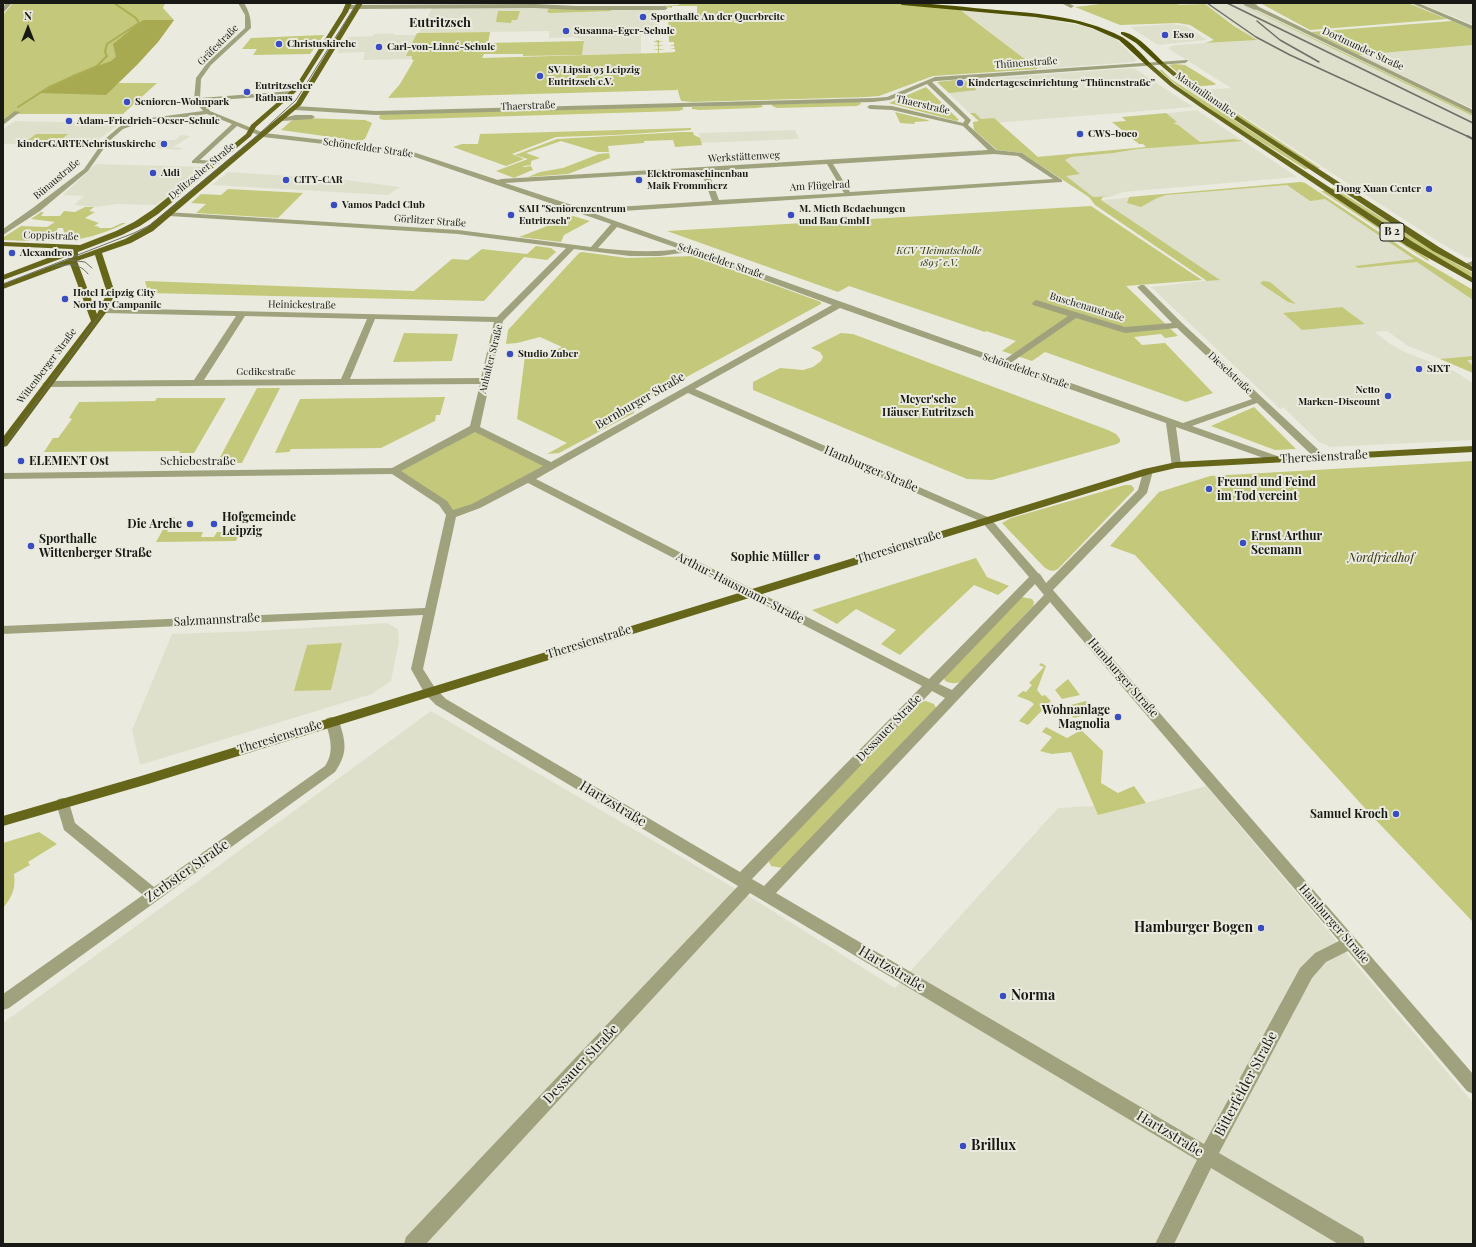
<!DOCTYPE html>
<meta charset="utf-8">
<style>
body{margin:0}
#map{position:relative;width:1476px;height:1247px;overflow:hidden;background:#eaebde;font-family:"Playfair Display",serif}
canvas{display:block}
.frame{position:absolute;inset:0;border:4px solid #181814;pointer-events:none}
.north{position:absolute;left:8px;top:8px;width:40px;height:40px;-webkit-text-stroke:3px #eaebde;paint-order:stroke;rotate:0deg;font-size:11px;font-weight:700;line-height:16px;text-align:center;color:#181814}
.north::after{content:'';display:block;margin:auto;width:14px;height:18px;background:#181814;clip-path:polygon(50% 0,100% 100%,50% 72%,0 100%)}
</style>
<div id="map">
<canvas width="1476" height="1247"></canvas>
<div class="frame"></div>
<div class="north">N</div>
</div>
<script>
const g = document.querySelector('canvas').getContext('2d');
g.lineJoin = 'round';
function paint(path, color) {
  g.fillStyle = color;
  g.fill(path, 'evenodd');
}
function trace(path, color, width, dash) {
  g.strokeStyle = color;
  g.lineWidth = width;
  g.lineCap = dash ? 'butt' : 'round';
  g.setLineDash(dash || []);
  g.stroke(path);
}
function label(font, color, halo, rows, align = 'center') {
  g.font = font + ' "Playfair Display",serif';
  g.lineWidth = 4;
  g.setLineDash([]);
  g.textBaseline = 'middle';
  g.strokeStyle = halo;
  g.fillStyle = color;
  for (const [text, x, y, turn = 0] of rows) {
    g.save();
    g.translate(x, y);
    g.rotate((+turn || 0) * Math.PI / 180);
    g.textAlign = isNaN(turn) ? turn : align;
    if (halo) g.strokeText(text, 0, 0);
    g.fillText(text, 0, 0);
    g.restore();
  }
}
paint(new Path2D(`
 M1175 3H1242L1473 114V258L1465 257 1439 242 1203 90 1231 88 1169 49V47L1175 45 1256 40 1205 4 1179 5Z
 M1419 3H1473V25L1462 20Z
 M497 7 658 8V30H641V54L582 55 584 41 574 37 549 38V31L419 33 432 8Z
 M961 10 1023 15 1084 26 1114 37 1137 60 1134 62 1038 69Z
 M1171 24 1186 26 1207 40 1158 45 1130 27Z
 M394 33V35H422L412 59 363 60 365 52 337 53 347 37 373 36 374 34Z
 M1473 45V109L1359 55Z
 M1134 68 1193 107 981 124 937 82Z
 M1197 110 1297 177 1123 192 1113 196 1090 198 1028 157 1201 144 1159 114Z
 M15 121 114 123 112 126H117L91 145 3 144V129Z
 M795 130 799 139 701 143 699 133Z
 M181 135 191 136 173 147 182 148 180 150 148 148 157 140H175Z
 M96 164 206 167 156 205 116 204 112 205 94 207 74 205 84 196 63 195Z
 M228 172 338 179 400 187 388 195 212 185Z
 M1301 182 1305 183 1415 256 1473 290V373L1464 368 1408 346 1387 331 1375 332 1390 344 1407 353 1454 371 1473 383V440L1330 447 1319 442 1283 407 1280 409 1151 287 1211 280 1092 201Z
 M387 623 398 629 399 641 391 681 372 694 140 765 132 730 172 634 257 631Z
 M431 711 760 903 895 988 1058 808 1146 803 1206 786 1473 1103V1244H3V1023Z`), '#dfe0cc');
paint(new Path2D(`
 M13 3H165L163 8 174 20 158 42 118 83H157L123 114H12L3 121V15Z
 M678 3H892L959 9 1038 69 933 76 879 96 867 97 692 102 681 101 677 88V90L388 98 400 84 414 60H412V56H406L417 33 490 32 488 43 584 41 582 55 523 56V54H484L482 58 658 53V50H653L658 49V46H653L658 45 657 42H653L658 40H653H664H659V41H664L659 42V45L664 46H659V49H665L659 50V53L675 52V49H669L675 48 674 46H669L674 45V42H669L668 19H697V6H672V8L662 6 679 5Z
 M1108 3H1175L1179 5 1205 4 1234 26 1257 40 1205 43 1214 40 1190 25 1178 23 1120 25 1075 7Z
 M1239 3 1473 114V116L1259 13Z
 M1260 3H1408L1447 19 1310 30Z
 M549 8 611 9V11L550 13 547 12Z
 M498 11H520L517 20H512L511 23 496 22Z
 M1452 21 1473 30V45L1359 55 1311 32Z
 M324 35 310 54 253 55 257 49H242L251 38Z
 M1174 64 1185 65 1216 84 1214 85 1193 87 1176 74 1178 73 1169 65Z
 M1159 70H1162L1171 79 1309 169H1305C1257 138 1202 109 1159 70Z
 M963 79 977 90 949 93 937 82Z
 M926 87 959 120 956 121 889 103Z
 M1200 89 1320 168H1317L1197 90Z
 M860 102 861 104 857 106 777 108 772 106V104Z
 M761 104 763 107 756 108 699 110 692 109V107Z
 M681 106 684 109 679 111 384 120 380 119 379 117 381 114Z
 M895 112 928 120 929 121 914 122 915 124 900 123Z
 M970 113H975L981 119 994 118 1038 157 1146 147 1143 144H1139L1112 122 1126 121 1122 117 1166 113 1177 122 1173 123 1178 125 1200 142 1234 139 1243 141 1137 149 1113 153 1071 157 1065 160 1080 174 1066 176 1093 197 1113 196 1103 197 1101 200 1220 280 1207 281 1095 205 1089 197 1022 153 997 150 974 130 973 122 979 121Z
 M302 118 365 120 372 123 365 139 360 141 281 130 291 121Z
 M691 128V130L615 135 556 137 512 154 524 159 506 166 453 147 462 144H478L480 134Z
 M682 132H693L694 135 700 138 702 145 675 147 673 140 644 141V143L608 146 609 152H597L561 141 526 153 540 158 531 161V165L523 166 524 167 531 166 533 170 530 171 514 178 496 171 528 159 515 155 557 139Z
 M36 134H68L57 143H24Z
 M609 153 610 158 568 174 528 177 540 172 563 168 599 154Z
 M1301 182 1305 183 1415 256 1473 290V300L1417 262 1358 268 1355 266 1414 259 1325 199 1310 201 1287 185 1166 195 1157 198 1141 207 1127 203 1129 197Z
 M1331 188H1334L1453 262 1473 273V278L1430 254Z
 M228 189 303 193 278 218 196 213 206 204 191 203 201 194 221 195Z
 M1321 191H1325L1429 259 1428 261Z
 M1091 206 1202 280 1126 286 1178 336 1165 338 1161 334 1134 337 1142 345 1165 343 1213 393 1186 402 1045 352 1032 361 1002 351 1016 341 986 331 985 332 849 286 838 292 667 231Z
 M85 207H94L89 211 95 212 85 218 99 223 94 226 100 227 98 228H111L122 223H126C104 234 80 241 56 241L64 233 63 228H58L55 235C45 235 39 231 29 241L3 240 4 237 21 226 47 227 55 222 31 219 41 212H44L41 216H60L64 211 75 212Z
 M573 216 590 221 564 235 561 242 519 237Z
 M536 246 551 248 556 252 547 260 524 257 484 301 148 293 145 281 414 291 452 259 468 260 482 249 527 254Z
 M582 252 627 258 695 256 821 302V304L635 405 634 413 559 453 547 454 567 443 517 419 525 355 540 352 545 355 562 347 540 337 517 343 506 344 508 330 579 253Z
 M1264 281 1270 282 1296 304 1288 302 1261 284V282Z
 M1342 307 1365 324 1302 330 1283 313Z
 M404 333 458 334 452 361 393 362Z
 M841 333 853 334 1108 430 1116 434 1120 439V442L1117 444 992 480 967 479 753 390V382L780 368 803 370 813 367 821 361 823 357 820 352 811 348Z
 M1473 356V360H1467L1473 366V373L1440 359Z
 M257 388H280L242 463H217Z
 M445 397 440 415H436L435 421 381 448 291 449 289 452 275 453 300 399Z
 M157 398H226L194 453H179L180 451 44 452 53 438H58L72 419 69 418 79 402 155 401Z
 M1254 407 1296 449 1275 450 1211 426Z
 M475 428 551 466 451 515 443 503 394 471Z
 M1473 461V922L1373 817 1135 555 1110 546 1159 492 1210 476Z
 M1125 485H1131L1134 488V490L1058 569C1053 572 1049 571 1044 567L1002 523 1011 518Z
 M170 517H175L167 532H203L201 537H214L217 532H261L259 534H239L236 541 156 542Z
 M976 558 987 577 1009 586 998 595 974 585 900 655 881 644 896 630 856 609 837 624 812 610Z
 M1022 597 1032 599 1034 602 1033 606 962 681C956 684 952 684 945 681L944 677 1018 599Z
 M342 643 331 690 294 691 307 645Z
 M1041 663 1046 666 1037 690 1042 696 1045 695 1051 701 1028 725 1019 721 1034 704 1030 701 1017 696 1023 691 1026 692 1032 685 1029 683 1044 667 1039 665Z
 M1068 679 1080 695 1062 699 1055 690Z
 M926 701 934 704 936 708 783 868 771 866 769 862 771 857 921 702Z
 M1086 701 1095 713 1074 718 1063 707Z
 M1046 727 1067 738 1081 730 1103 751 1101 783 1118 793 1134 786 1146 803 1098 815 1071 752 1052 754 1040 751 1052 737 1042 732Z
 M39 832 57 844 28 862 30 865 14 874C16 889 12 897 3 908V843Z`), '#c4c87b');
paint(new Path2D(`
 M143 20H174L158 42 137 65 106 95 40 93 73 75 111 61 116 57 113 44Z`), '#a8aa51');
trace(new Path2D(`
 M18 107 49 87 97 66 107 56 105 52 107 44 139 23 136 18 114 3`), '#abad54', 2);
paint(new Path2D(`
 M6 3H12L3 13V7Z
 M238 3H244C249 11 251 18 251 28L211 65 201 79 200 98 292 91 295 93 292 95 202 101 210 111 264 133 385 147 413 152 498 180 501 179 988 150 963 126 892 110 870 109 867 107 870 105 892 106 963 123 965 120 927 84 890 100 873 102 376 115 295 110 292 108 295 106 376 111 873 98 887 97 935 77 1187 60 1188 61 1185 63 936 81 932 82 970 119 971 120 968 125 996 150 1022 153 1062 180V182L593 213 1004 360 1068 316 1033 305 1032 303 1036 300 1125 327 1172 323 1137 287 1141 285H1144L1182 323 1324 455 1325 457 1324 459H1316L1257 403 1192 426 1283 458 1284 460 1283 462H1275L1176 427 1181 465 1176 468 1172 467 1166 423 840 308 695 389 990 518 1038 573 1040 574 1046 583 1138 490 1144 469H1152L1153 471 1147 493 1053 590 1473 1074V1094L1467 1091 1348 951 1326 962 1312 978 1219 1153 1363 1237 1365 1244H1338L1211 1168 1174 1244H1155L1197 1160 750 893 426 1244H404L406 1237 738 886 436 705 425 694 411 669 423 615 3 634V626L425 608 446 515 439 505 392 474 3 479V473L392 468 470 426 480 384 47 387 42 384 47 381 194 380 236 316 104 313 101 312 100 310 101 308 497 317 566 248 458 234 169 216H166V212L458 230 591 247 611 224 412 156 385 151 263 137 237 126 200 160 215 161 218 163 217 164 192 163V161L232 124 207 114 137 124 123 129 109 141 88 171 40 211 3 235V229L34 207 84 169 105 139 119 127 135 120 203 111 194 100 196 78 207 63 245 28V15ZM994 154 1018 156 1053 179 850 192 833 164ZM827 164 844 193 719 200 708 171ZM701 171 712 201 584 209 505 183ZM617 227 680 249C652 253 626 251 598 248ZM574 249 630 256H660L688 252 832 305 551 462 480 427 503 321ZM245 316 367 319 341 379 204 380ZM1076 318 1125 333 1177 328 1252 399 1183 423 1012 362ZM375 319 494 322 481 378 350 379ZM688 393 982 522 1029 577 929 679 536 479ZM475 432 543 466 472 504 453 510 447 501 401 471ZM528 483 922 686 740 872 446 699 435 688 423 669 456 517 480 508ZM1035 584 1044 595 952 690 939 684ZM1050 602 1339 941 1315 953 1300 968 1204 1144 776 893ZM932 691 945 698 764 886 752 879Z
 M1061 3H1068L1074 6 1071 8Z
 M1411 3H1418L1473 26V30Z
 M535 4 576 6H665L668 8 665 10H576L535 8 347 9 344 7 347 5Z
 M1253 6H1257L1473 110V114L1253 8Z
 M15 111 20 112 3 125V120Z
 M295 115H312L315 117 312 119 282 121 279 119Z
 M1473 261V265L1465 267 1461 265Z
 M332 717 337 718 339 721C346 743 348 753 335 772L9 1008 3 1010V994L143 895 64 830 56 803 58 799 63 798 68 799 75 823 154 887 325 766C335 751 330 737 325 721L327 718Z`), '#a0a27e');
paint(new Path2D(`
 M346 3H352L348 12 299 89 256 127 251 136 158 214 140 226 122 235 78 252V256L125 239 147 227 296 103 357 3H363L301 105 153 231 131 243 102 253 115 293 108 310 7 446 3 447V437L91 321 70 264 3 289V284L69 259 71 255 3 280V275L71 249 3 246V242L80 245 116 231 134 222 152 210 246 134 251 125 295 87 342 12ZM95 255 107 293 97 314 77 261Z
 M1159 62H1163L1194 88 1439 247 1473 267V272L1433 251 1190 90 1159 64Z
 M1146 63H1150L1174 84 1207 107 1413 242 1473 278V283L1407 246 1203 109 1170 86 1146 65Z
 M1473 446V452L1176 468 1150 474 148 784 3 826V816L141 776 1144 469 1176 462Z`), '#65661a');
paint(new Path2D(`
 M899 3C928 3 956 6 985 9 1031 13 1080 15 1122 37 1132 43 1143 55 1151 64L1146 65 1119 40 1092 28 1075 23 1035 17 902 5Z
 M1121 32C1134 31 1154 53 1163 62V64H1159L1136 43 1121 34Z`), '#4f5002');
trace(new Path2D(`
 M69 260 85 262 92 268
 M56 266C68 264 80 263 88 274
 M3 284 134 233 150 225 259 134 296 100 357 3
 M3 448 101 314`), '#6e6f67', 1);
trace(new Path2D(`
 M1207 3 1256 37 1290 55 1469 137
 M1227 3 1473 123
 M1257 21 1280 40 1319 62`), '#6e6f67', 1.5);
trace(new Path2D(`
 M1467 136 1473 139`), '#6e6f67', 2);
trace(new Path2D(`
 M1246 3 1255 7`), '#a0a27e', 5.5);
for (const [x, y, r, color] of [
 [643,17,4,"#394dc0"],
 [566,31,4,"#394dc0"],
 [1165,35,4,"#394dc0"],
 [279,44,4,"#394dc0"],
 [379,47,4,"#394dc0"],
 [540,76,4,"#394dc0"],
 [960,83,4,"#394dc0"],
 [247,92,4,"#394dc0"],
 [127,102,4,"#394dc0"],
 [69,121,4,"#394dc0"],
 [1080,134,4,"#394dc0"],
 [164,144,4,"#394dc0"],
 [153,173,4,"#394dc0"],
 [286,180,4,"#394dc0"],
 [639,180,4,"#394dc0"],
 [1429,189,4,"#394dc0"],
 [334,205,4,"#394dc0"],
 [511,215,4,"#394dc0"],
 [791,215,4,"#394dc0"],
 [12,253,4,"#394dc0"],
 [65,299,4,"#394dc0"],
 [510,354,4,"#394dc0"],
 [1419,369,4,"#394dc0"],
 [1388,396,4,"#394dc0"],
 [21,461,4,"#394dc0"],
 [1209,489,4,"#394dc0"],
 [190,524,4,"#394dc0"],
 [214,524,4,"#394dc0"],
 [1243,543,4,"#394dc0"],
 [31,546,4,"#394dc0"],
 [817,557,4,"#394dc0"],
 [1118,717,4,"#394dc0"],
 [1396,814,4,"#394dc0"],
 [1261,928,4,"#394dc0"],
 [1003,996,4,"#394dc0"],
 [963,1146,4,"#394dc0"]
]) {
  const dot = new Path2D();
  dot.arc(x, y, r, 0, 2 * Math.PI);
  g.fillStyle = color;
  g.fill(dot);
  trace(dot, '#eaebde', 1.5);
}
label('bold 10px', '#181814', '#eaebde', [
 ["Sporthalle An der Querbreite",651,17],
 ["Susanna-Eger-Schule",574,31],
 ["Esso",1173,35],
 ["Christuskirche",287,44],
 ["Carl-von-Linné-Schule",387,47],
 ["SV Lipsia 93 Leipzig",548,70],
 ["Eutritzsch e.V.",548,82],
 ["Kindertageseinrichtung “Thünenstraße”",968,83],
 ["Eutritzscher",255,86],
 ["Rathaus",255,98],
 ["Senioren-Wohnpark",135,102],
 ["Adam-Friedrich-Oeser-Schule",77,121],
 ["CWS-boco",1088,134],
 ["kinderGARTENchristuskirche",156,144,"right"],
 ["Aldi",161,173],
 ["Elektromaschinenbau",647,174],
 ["Maik Frommherz",647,186],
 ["CITY-CAR",294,180],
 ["Dong Xuan Center",1421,189,"right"],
 ["Vamos Padel Club",342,205],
 ["SAH \"Seniorenzentrum",519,209],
 ["Eutritzsch\"",519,221],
 ["M. Mieth Bedachungen",799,209],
 ["und Bau GmbH",799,221],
 ["Alexandros",20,253],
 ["Hotel Leipzig City",73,293],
 ["Nord by Campanile",73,305],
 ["Studio Zuber",518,354],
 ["SIXT",1427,369],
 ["Netto",1380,390,"right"],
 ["Marken-Discount",1380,402,"right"]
], 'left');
label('10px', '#181814', '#eaebde', [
 ["Gräfestraße",218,45,-45],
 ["Dortmunder Straße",1363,49,25],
 ["Thünenstraße",1026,63,-4],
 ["Maximilianallee",1206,95,35],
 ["Thaerstraße",923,105,13],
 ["Thaerstraße",528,106,-2],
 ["Schönefelder Straße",368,148,8],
 ["Werkstättenweg",744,157,-3],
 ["Delitzscher Straße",202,171,-40],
 ["Bünaustraße",57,179,-40],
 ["Am Flügelrad",820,186,-3],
 ["Görlitzer Straße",430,221,4],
 ["Coppistraße",51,236,2],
 ["Schönefelder Straße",721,261,19],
 ["Heinickestraße",302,305,1],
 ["Buschenaustraße",1087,307,17],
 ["Anhalter Straße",491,359,-76],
 ["Wittenberger Straße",47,366,-53],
 ["Schönefelder Straße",1026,371,19],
 ["Gedikestraße",266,372],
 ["Dieselstraße",1230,373,43]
]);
label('italic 10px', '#303109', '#eaebde', [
 ["KGV \"Heimatscholle",939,251],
 ["1893\" e.V.",939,263]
]);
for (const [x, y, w] of [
 [1392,232,24]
]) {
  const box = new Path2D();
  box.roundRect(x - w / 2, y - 9, w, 18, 3);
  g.fillStyle = '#eaebde';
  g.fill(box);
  trace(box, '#181814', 1);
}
label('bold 11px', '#181814', null, [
 ["B 2",1392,232]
]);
label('bold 11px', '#181814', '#eaebde', [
 ["Meyer'sche",928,400],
 ["Häuser Eutritzsch",928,413]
]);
label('12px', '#181814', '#eaebde', [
 ["Bernburger Straße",640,401,-30],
 ["Theresienstraße",1324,457,-3],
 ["Schiebestraße",198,461],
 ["Hamburger Straße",871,469,23],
 ["Theresienstraße",899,547,-17],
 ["Arthur-Hausmann-Straße",740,588,27],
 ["Salzmannstraße",217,620,-3],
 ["Theresienstraße",589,642,-17],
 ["Hamburger Straße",1123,678,49],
 ["Dessauer Straße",889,728,-46],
 ["Theresienstraße",280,737,-17],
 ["Hamburger Straße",1334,924,49]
]);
label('bold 12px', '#181814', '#eaebde', [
 ["ELEMENT Ost",29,461],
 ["Freund und Feind",1217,482],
 ["im Tod vereint",1217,496],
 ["Hofgemeinde",222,517],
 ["Leipzig",222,531],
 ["Die Arche",182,524,"right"],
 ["Ernst Arthur",1251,536],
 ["Seemann",1251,550],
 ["Sporthalle",39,539],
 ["Wittenberger Straße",39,553],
 ["Sophie Müller",809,557,"right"],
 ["Wohnanlage",1110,710,"right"],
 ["Magnolia",1110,724,"right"],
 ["Samuel Kroch",1388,814,"right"]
], 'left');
label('italic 12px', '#303109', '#eaebde', [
 ["Nordfriedhof",1381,558]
]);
label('bold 13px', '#181814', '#eaebde', [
 ["Eutritzsch",440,23]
]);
label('14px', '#181814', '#eaebde', [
 ["Hartzstraße",613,804,31],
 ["Zerbster Straße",187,871,-35],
 ["Hartzstraße",892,969,31],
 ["Dessauer Straße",581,1064,-47],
 ["Bitterfelder Straße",1246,1084,-62],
 ["Hartzstraße",1170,1134,31]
]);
label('bold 14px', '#181814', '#eaebde', [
 ["Hamburger Bogen",1253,928,"right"],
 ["Norma",1011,996],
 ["Brillux",971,1146]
], 'left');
</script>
